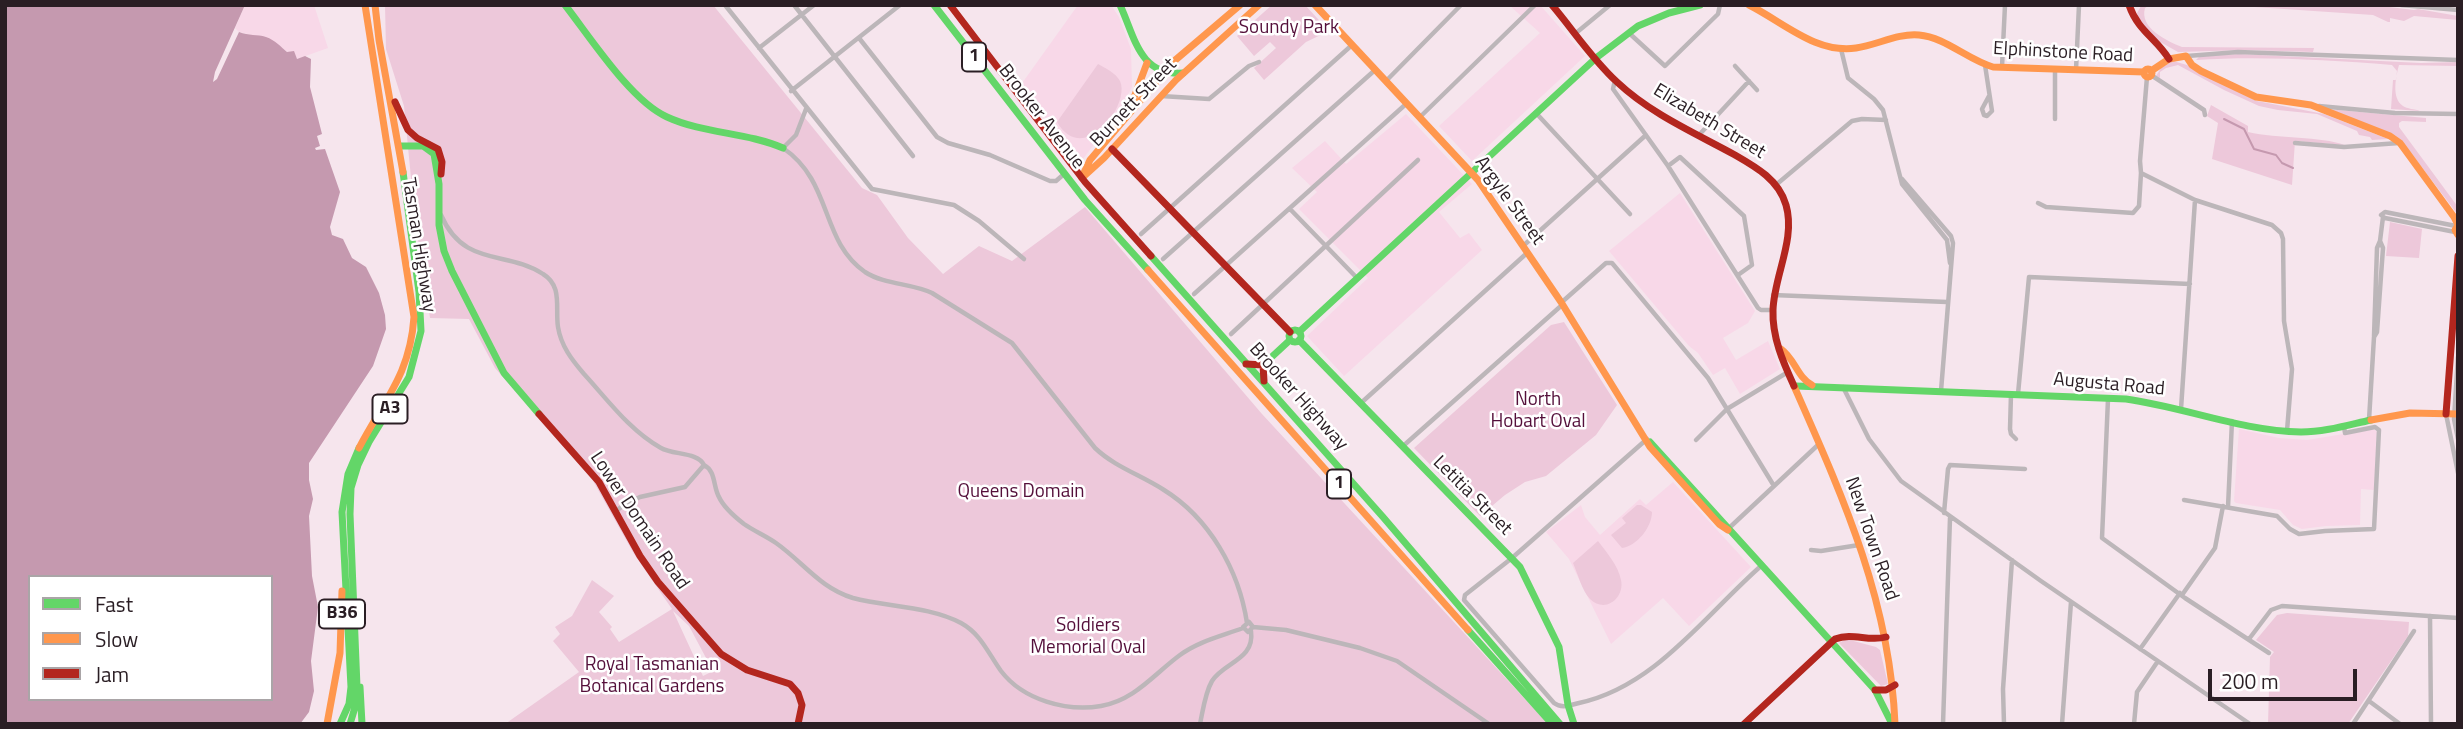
<!DOCTYPE html>
<style>
body{margin:0}
#map{position:relative;width:2463px;height:729px;overflow:hidden;background:#f6e5ed;font-family:"Titillium Web",sans-serif}
canvas{display:block}
.frame{position:absolute;inset:0;border:7px solid #2a1e24;pointer-events:none}
.legend{position:absolute;left:28px;top:575px;width:245px;height:126px;box-sizing:border-box;background:#fff;border:2px solid #aaa5a7;margin:0;padding:9px 12px;list-style:none;font-size:21px;color:#2a1e24}
.legend li{display:flex;align-items:center;gap:14px;height:35px}
.legend b{width:35px;border:2px solid #aaa5a7}
.scale{position:absolute;left:2208px;top:669px;width:149px;height:32px;box-sizing:border-box;border:4px solid #2a1e24;border-top:0;padding-left:9px;font-size:21px;line-height:24px;white-space:nowrap;color:#2a1e24;-webkit-text-stroke:5px #fff;paint-order:stroke}
</style>
<div id="map">
<canvas width="2463" height="729"></canvas>
<div class="frame"></div>
<ul class="legend">
<li><b style="height:9px;background:#63d668"></b>Fast</li>
<li><b style="height:9px;background:#ff974d"></b>Slow</li>
<li><b style="height:9px;background:#b3261e"></b>Jam</li>
</ul>
<div class="scale">200 m</div>
</div>
<script>
const g = document.querySelector('canvas').getContext('2d');
g.lineJoin = 'round';
function paint(path, color) {
  g.fillStyle = color;
  g.fill(path, 'evenodd');
}
function trace(path, color, width, dash) {
  g.strokeStyle = color;
  g.lineWidth = width;
  g.lineCap = dash ? 'butt' : 'round';
  g.setLineDash(dash || []);
  g.stroke(path);
}
function label(font, color, halo, rows, align = 'center') {
  g.font = font + ' "Titillium Web",sans-serif';
  g.lineWidth = 5;
  g.setLineDash([]);
  g.textBaseline = 'middle';
  g.strokeStyle = halo;
  g.fillStyle = color;
  for (const [text, x, y, turn = 0] of rows) {
    g.save();
    g.translate(x, y);
    g.rotate((+turn || 0) * Math.PI / 180);
    g.textAlign = isNaN(turn) ? turn : align;
    if (halo) g.strokeText(text, 0, 0);
    g.fillText(text, 0, 0);
    g.restore();
  }
}
paint(new Path2D(`
 M245 5H314L328 48 297 59 271 40 239 32 235 28Z
 M1078 5H1111L1119 17 1131 49 1132 87 1120 110 1083 159H1078L1020 86Z
 M1509 5H1540L1585 56 1472 161 1439 126 1540 33Z
 M1406 114 1472 184 1439 212 1460 238 1469 233 1482 250 1344 376 1307 336 1368 278 1299 209 1317 192 1292 168 1325 141 1346 164Z
 M1680 193 1755 311 1748 323 1723 338 1736 360 1768 341 1780 369 1740 394 1725 368 1713 375 1698 353 1689 346 1609 251Z
 M2239 429 2279 438 2307 440 2374 429 2377 432 2374 490 2361 489 2360 525 2326 526 2302 529 2293 525 2280 510 2236 503 2234 501Z
 M1673 482 1751 567 1689 626 1663 598 1611 644 1569 559 1546 532 1581 505 1585 517 1600 535 1640 499 1646 505Z`), '#f8d8e8');
paint(new Path2D(`
 M385 5H713L862 188 877 195 908 238 943 274 979 246 1012 261 1085 207 1262 414 1548 724H505L579 672 553 641 560 634 555 627 572 616 592 580 614 596 599 612 612 627 610 629 619 642 672 609 634 554 592 479 495 368 469 319 430 318 415 219 404 106 386 49ZM673 611 689 626 713 671 703 676Z
 M1272 5H1305L1329 31 1306 42 1264 80 1254 68 1276 48 1270 42 1254 56 1237 36Z
 M2150 5 2145 8C2139 28 2167 41 2182 47L2314 48 2313 52 2246 50 2178 52 2155 39 2141 25 2137 13 2141 6Z
 M2225 5 2381 6 2414 10 2418 9 2458 16V20L2414 16 2404 21 2390 18V22H2388L2373 15Z
 M2239 54 2421 63 2458 62V66L2399 65C2396 76 2391 98 2403 106 2407 109 2415 109 2420 111L2391 109 2393 80H2396L2397 71 2392 65C2327 60 2261 56 2196 60L2200 56Z
 M2173 61 2187 65 2257 101 2324 114 2388 139 2372 140 2370 137 2359 135 2357 131 2317 114 2278 110 2259 106 2224 90 2178 65 2166 68 2160 72V78L2156 76 2161 68Z
 M1098 64C1105 68 1116 73 1120 81 1131 104 1084 168 1057 122Z
 M2211 105 2248 126V132C2278 139 2320 136 2345 145L2295 141 2292 185 2212 159 2218 123 2207 116Z
 M2327 109 2426 118V122L2402 121 2399 123V127L2458 207V215L2402 141Z
 M2390 222 2422 229 2419 258 2386 256Z
 M1564 322 1617 405 1596 435 1546 476 1525 482 1505 495 1480 516 1414 448 1551 325Z
 M1637 505H1641L1652 512C1652 527 1637 546 1622 548L1611 535 1626 523 1622 518Z
 M1598 541C1607 553 1618 565 1621 580 1625 598 1605 614 1590 599 1582 591 1578 574 1573 563Z
 M2287 613 2409 622 2408 636 2348 724H2268L2270 657 2274 652 2256 640 2277 615Z
 M1846 639 1876 647 1880 650 1888 684 1881 686 1839 643Z`), '#edc8da');
paint(new Path2D(`
 M5 5H245L215 72 213 82 217 79 239 32C249 36 257 34 266 37 275 40 281 47 287 52L294 51 297 59 305 56 311 59 310 87 322 134 317 136 320 146 315 148 316 150 325 149 340 192 330 227 332 235 343 239 352 258 366 267 379 293 385 315 386 329 373 366 309 463V480L313 499 309 516 312 576 318 607 311 661 314 691 309 712 300 724H5ZM30 577H271V699H30Z`), '#c599af');
trace(new Path2D(`
 M2224 119 2244 129 2254 149 2276 155 2282 163 2293 168`), '#c599af', 2);
trace(new Path2D(`
 M725 5 872 189 954 205 979 221 1024 259
 M794 5 913 156
 M2401 5 2458 10
 M1576 33 1610 5
 M1629 33 1665 66 1718 14 1720 5
 M859 38 937 137 948 143 990 155 1050 181H1056L1064 174
 M759 48 814 5
 M1841 49 1848 78 1874 99 1883 110 1902 184 1947 240 1950 263
 M2187 56 2238 52 2458 60
 M1985 65 1992 111 1987 116 1984 115 1982 109 1989 96
 M1735 66 1757 90
 M2002 67 2005 5
 M2055 69V119
 M2076 70 2079 5
 M2151 75 2204 110 2205 115
 M2147 77 2140 161 2141 173 2195 200 2272 225 2281 233 2283 239 2284 321 2292 369 2287 431
 M1615 80 1613 89 1668 166 1758 308 1761 310H1772
 M1386 81 1461 5
 M791 91 900 5
 M1161 96 1209 99 1249 66 1259 62
 M2319 106 2395 113 2458 114
 M806 109 796 135 783 148C833 182 820 241 865 272 885 285 911 283 932 293L1012 343 1095 448C1115 467 1141 475 1164 490 1209 518 1239 570 1247 623
 M1536 113 1630 214
 M1420 117 1535 5
 M1699 135 1749 81
 M2295 143 2344 147 2399 143
 M1668 166 1680 157 1744 216 1752 265 1738 275
 M1902 179 1951 236 1953 243 1941 391
 M1777 184 1852 121 1862 119 1886 120
 M2038 203 2046 207 2133 213 2139 206 2141 173
 M1290 209 1357 278
 M441 215C464 268 507 250 543 274 563 286 555 308 558 327 561 346 572 360 584 374 607 399 630 431 661 448 673 455 698 452 704 465
 M2381 215 2385 212 2456 226
 M2381 215 2385 218 2455 232
 M1141 234 1352 45
 M1523 246 1646 135
 M1163 259 1375 70
 M1194 294 1406 104
 M1773 295 1947 302
 M1562 302 1606 263H1612L1708 378 1774 486
 M1231 334 1418 160
 M2374 336 2377 248 2380 241 2383 217
 M2458 357 2454 419 2458 439
 M1843 387 1869 439 1901 481 2041 581 2250 724
 M2011 394 2010 429 2011 434 2016 439
 M2018 394 2029 277 2190 284
 M2108 399 2102 538 2185 598 2269 653
 M1361 403 1527 253
 M2181 409 2195 200
 M2446 414 2458 473
 M2369 420 2374 337 2377 332 2383 248 2380 241
 M1647 439 1512 558 1465 595 1464 600 1554 703C1562 709 1570 705 1579 703 1655 687 1705 615 1761 566
 M1696 440 1727 409 1788 372
 M1402 447 1562 305
 M2184 500 2277 516 2290 529 2299 534 2325 531 2374 529 2379 430 2375 427 2345 433 2344 427
 M2228 507 2232 421
 M615 512 625 504 640 497 685 487 704 465C716 471 713 487 719 497 724 508 735 517 744 524 754 531 766 536 776 543 803 562 820 588 853 598 887 607 929 606 961 623 981 634 988 653 1001 671 1023 700 1067 712 1101 706 1135 700 1154 674 1180 655 1199 641 1222 636 1243 628
 M1944 513 1948 469 1950 465 2025 469
 M1728 529 1819 444
 M1811 550 1821 551 1859 545
 M2182 595 2215 548 2223 506
 M2430 616 2431 724
 M1253 627 1248 632 1243 627 1249 622 1253 627 1286 630 1360 648 1397 661 1489 724
 M2249 639 2271 610 2282 606 2458 618
 M2140 649 2180 593
 M2369 701 2400 724
 M1200 724C1203 710 1205 693 1212 681 1224 662 1255 660 1251 631
 M1943 724 1950 518
 M2004 724 2003 689 2012 560
 M2062 724 2071 602
 M2134 724 2137 692 2158 661
 M2353 724 2414 631`), '#bcb6b9', 4.5);
trace(new Path2D(`
 M565 5C590 37 631 101 667 117 704 134 746 132 783 148
 M934 5 1085 200 1148 270
 M1120 5C1135 37 1139 76 1183 73
 M400 146H423L434 154 439 184V225L444 251 452 271 504 373 539 414
 M1151 256 1383 517 1560 724
 M1289 336a6 6 0 1 1 12 0a6 6 0 1 1-12 0Z
 M1299 332 1596 58 1638 26 1669 13 1700 5
 M1299 340 1520 567 1559 647 1568 705 1574 724
 M1263 365 1290 340
 M1796 386 2126 399C2184 407 2242 431 2301 432 2325 432 2348 425 2371 420
 M1650 442 1875 690 1892 724
 M1468 630 1552 724
 M360 687 362 724
 M340 724 349 704 351 687 342 512 348 474 359 448
 M350 724 356 704 357 687 350 514 351 488 358 465 369 442 409 377 421 331 419 292 403 172`), '#63d668', 7);
trace(new Path2D(`
 M375 5 379 40 403 172
 M1315 5 1478 180 1561 302 1650 447 1719 524 1728 530
 M1749 5C1783 22 1816 54 1856 48 1877 45 1898 33 1919 35 1945 37 1968 60 1993 67L2144 72
 M2144 73a4 4 0 1 1 8 0a4 4 0 1 1-8 0Z
 M2151 71 2169 59 2186 56 2192 65 2201 71 2256 97 2311 105 2390 136 2400 143 2454 217 2458 225 2455 230 2458 235
 M1129 111 1147 63
 M1082 177 1090 160 1173 62 1240 5
 M1082 178 1104 158 1176 80 1259 5
 M1148 270 1468 630
 M1781 349C1795 359 1797 377 1812 385
 M1794 386C1843 497 1890 601 1895 724
 M2371 420 2410 413 2458 414
 M359 448C384 400 410 375 414 317L365 5
 M327 724 340 653 342 591`), '#ff974d', 7);
trace(new Path2D(`
 M950 5 1085 182 1151 256
 M1552 5C1574 31 1592 59 1617 82 1651 114 1695 133 1735 155 1756 167 1779 180 1786 205 1796 239 1774 276 1773 310 1772 337 1783 362 1794 386
 M2129 5C2138 31 2156 38 2169 59
 M395 102 408 130 417 138 438 149 442 162 441 174
 M1112 149 1290 332
 M1246 364 1263 365 1264 381
 M539 414 599 482 640 556 658 582 721 654 747 670 790 684 798 693 802 705 798 724
 M2446 414 2458 256
 M1875 690H1886L1895 685
 M1744 724 1835 639C1853 632 1868 642 1886 637`), '#b3261e', 7);
for (const [x, y, w] of [
 [974,57,24],
 [390,409,35],
 [1339,484,24],
 [342,614,46]
]) {
  const box = new Path2D();
  box.roundRect(x - w / 2, y - 14.5, w, 29, 5);
  g.fillStyle = '#fff';
  g.fill(box);
  trace(box, '#2a1e24', 2);
}
label('bold 18px', '#2a1e24', null, [
 ["1",974,57],
 ["A3",390,409],
 ["1",1339,484],
 ["B36",342,614]
]);
label('19px', '#540f3a', '#fff', [
 ["Soundy Park",1289,28],
 ["North",1538,400],
 ["Hobart Oval",1538,422],
 ["Queens Domain",1021,492],
 ["Soldiers",1088,626],
 ["Memorial Oval",1088,648],
 ["Royal Tasmanian",652,665],
 ["Botanical Gardens",652,687]
]);
label('19px', '#2a1e24', '#fff', [
 ["Elphinstone Road",2063,53,3],
 ["Burnett Street",1134,103,-46],
 ["Brooker Avenue",1041,117,52],
 ["Elizabeth Street",1709,122,31],
 ["Argyle Street",1509,201,54],
 ["Tasman Highway",418,245,81],
 ["Augusta Road",2109,385,5],
 ["Brooker Highway",1298,397,48],
 ["Letitia Street",1472,496,45],
 ["Lower Domain Road",639,521,56],
 ["New Town Road",1871,539,71]
]);
</script>
